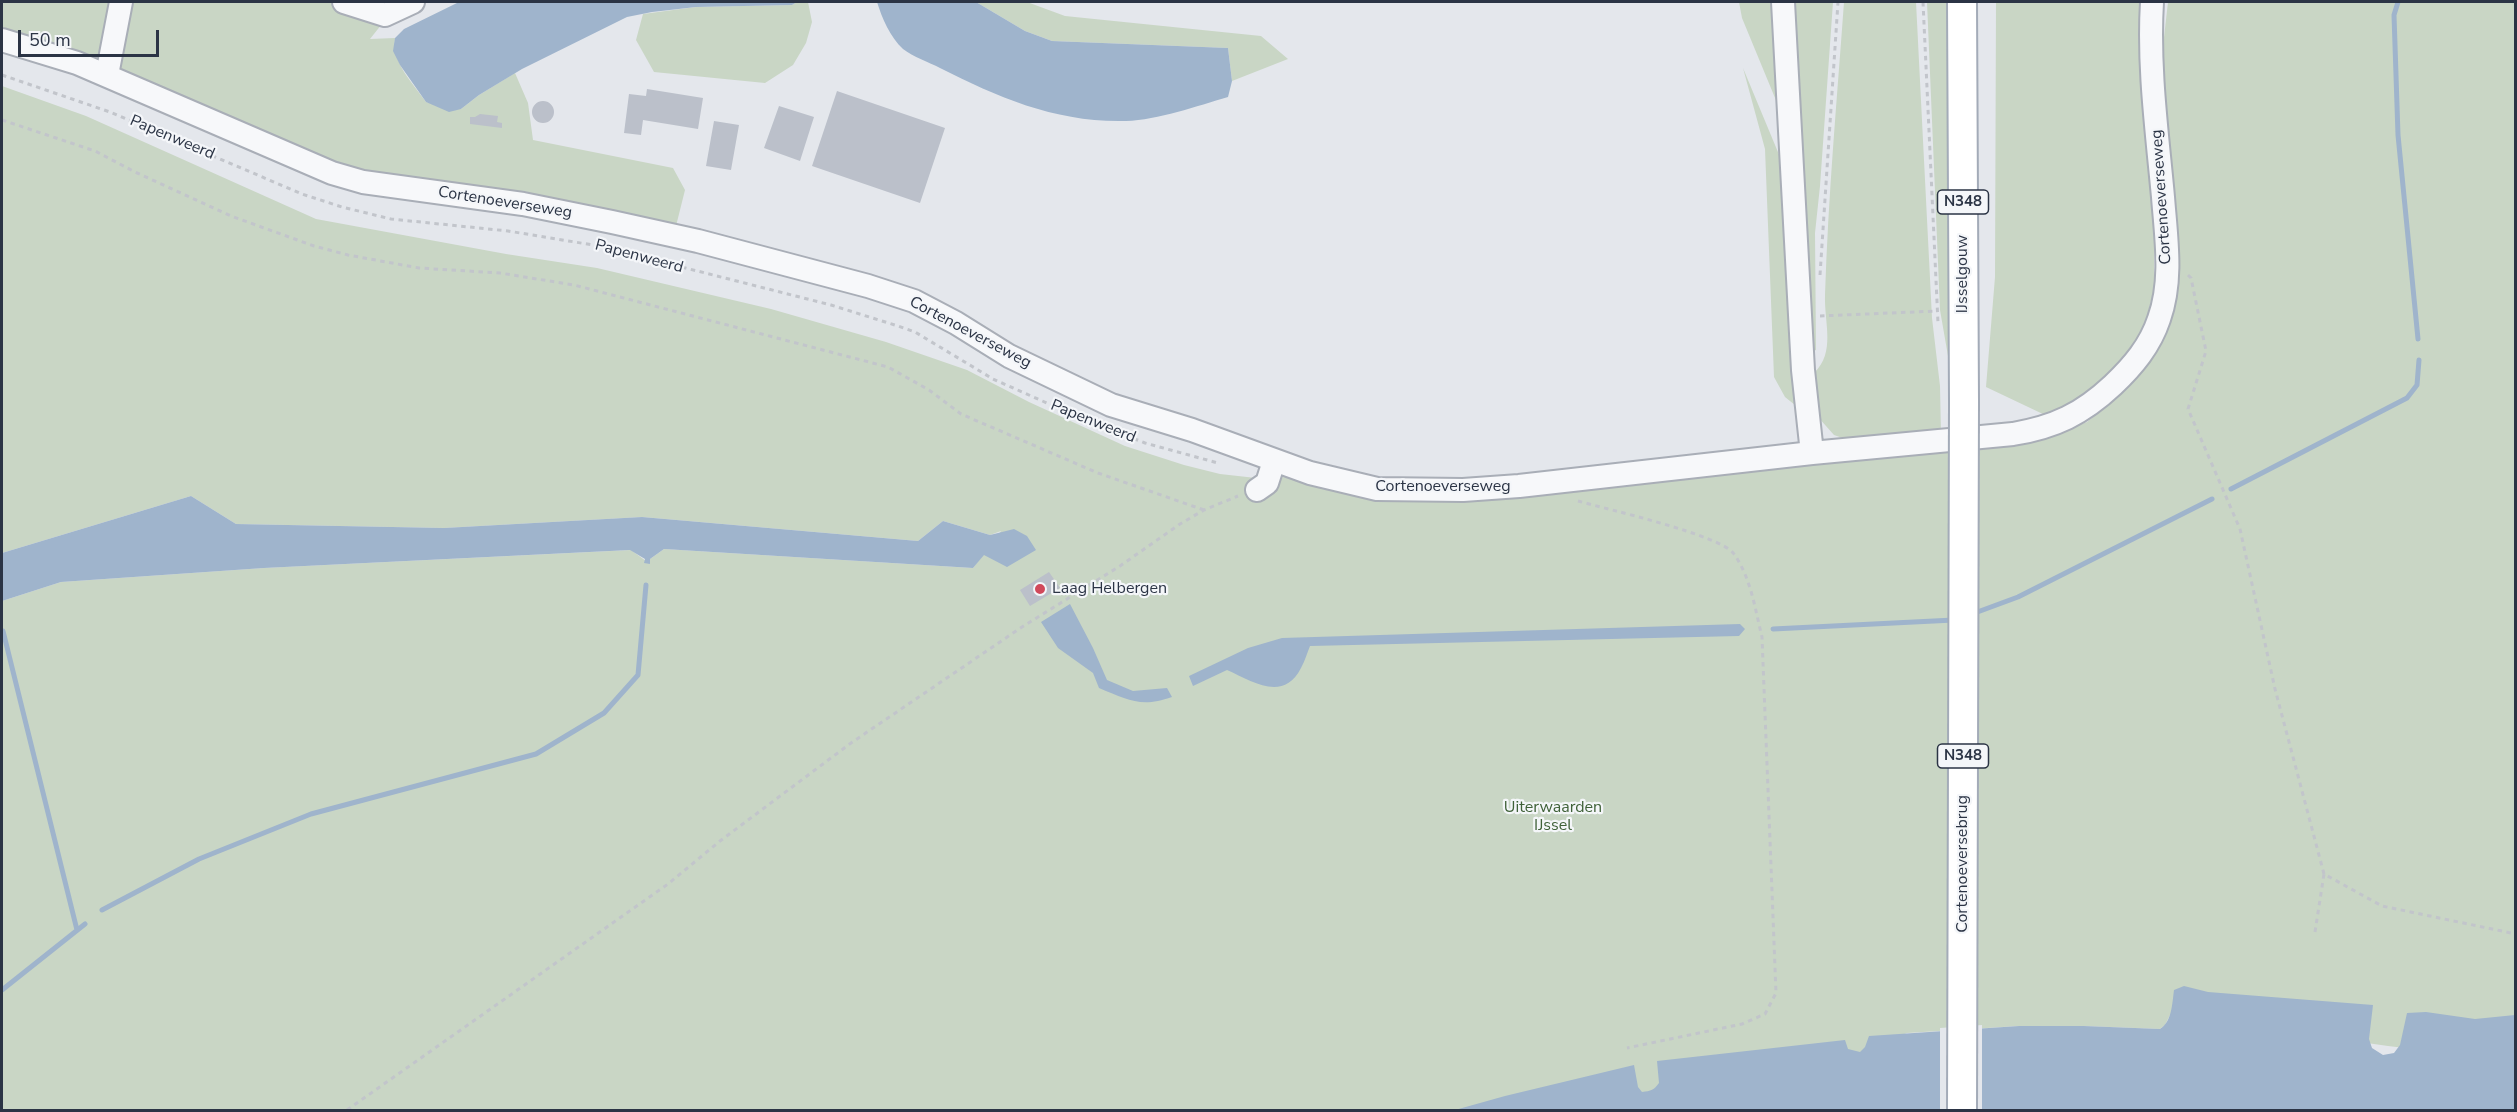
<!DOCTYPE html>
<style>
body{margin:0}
#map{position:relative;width:2517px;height:1112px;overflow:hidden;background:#e4e7ec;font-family:"Nunito Sans",sans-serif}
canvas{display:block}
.frame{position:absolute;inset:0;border:3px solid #2b3445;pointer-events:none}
.scale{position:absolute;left:18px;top:30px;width:141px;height:27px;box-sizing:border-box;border:3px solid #2b3445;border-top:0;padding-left:8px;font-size:18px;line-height:21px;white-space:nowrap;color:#2b3445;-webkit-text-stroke:4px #f4f6f9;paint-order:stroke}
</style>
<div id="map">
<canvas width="2517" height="1112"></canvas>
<div class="frame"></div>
<div class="scale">50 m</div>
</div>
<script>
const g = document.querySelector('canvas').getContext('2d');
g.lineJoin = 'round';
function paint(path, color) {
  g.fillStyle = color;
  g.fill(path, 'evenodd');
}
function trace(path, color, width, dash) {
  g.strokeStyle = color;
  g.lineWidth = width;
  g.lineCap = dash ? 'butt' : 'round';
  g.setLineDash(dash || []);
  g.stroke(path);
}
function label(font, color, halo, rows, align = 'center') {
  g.font = font + ' "Nunito Sans",sans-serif';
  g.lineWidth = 4.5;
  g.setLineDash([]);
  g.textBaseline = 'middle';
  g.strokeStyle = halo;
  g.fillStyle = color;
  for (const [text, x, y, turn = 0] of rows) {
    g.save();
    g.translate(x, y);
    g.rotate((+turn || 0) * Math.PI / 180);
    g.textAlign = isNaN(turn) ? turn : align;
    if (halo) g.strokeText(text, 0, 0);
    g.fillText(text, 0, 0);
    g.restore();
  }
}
paint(new Path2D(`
 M2 2H409L393 10 370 39 395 38C392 63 412 82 426 102L461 109 479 95 515 73 528 103 533 140 673 168 685 190 675 230 353 170 2 35Z
 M797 2H808L812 22 806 43 793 65 765 83 654 72 636 40 643 14 696 7 792 5Z
 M976 2H1027L1065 16 1261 36 1288 59 1232 81 1228 48 1052 41 1025 31Z
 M1739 2H1778L1780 110 1742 18Z
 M1795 2H1833L1820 186 1815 233 1816 350 1811 352 1798 120Z
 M1844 2H1916L1932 318 1940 386 1941 435 1854 442 1834 435 1818 417 1814 373C1836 352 1824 323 1825 295 1828 197 1837 99 1844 2Z
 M1927 2H1948V356L1940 310Z
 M1996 2H2146L2154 212V289L2144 328 2120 366 2083 399 2045 415 1986 387 1995 277Z
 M2168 2H2515V1061L2388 1046 2170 1015 2165 1025 2160 1029 2084 1026H2019L1907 1033 1857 1054 1595 1110H2V601L61 582 264 568 631 550 650 564V559L664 549 973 568 1001 531 990 535 943 521 918 541 642 517 444 528 236 524 191 496 2 553V86L86 116 316 219 506 254 597 268 771 309 886 342 967 370 1029 402 1125 446 1184 465 1220 474 1256 478 1288 477 1371 492 2049 437 2087 422 2119 395 2148 363 2177 224 2162 55Z
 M1743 68 1780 157 1800 409 1785 397 1774 377 1765 149Z`), '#c9d6c5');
paint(new Path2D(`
 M459 2H797L792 5 696 7 652 12 627 17 522 69 479 95 461 109 449 112 426 102 400 65 393 51 395 38 404 29Z
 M877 2H976L1025 31 1052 41 1228 48 1232 81 1228 97C1197 106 1158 120 1126 121 1058 123 999 98 940 68 929 62 913 57 903 49 890 37 882 18 877 2Z
 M191 496 236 524 444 528 642 517 918 541 943 521 990 535 1014 529 1027 536 1036 550 1007 567 984 555 973 568 664 549 650 559V564L644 563 645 559 630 550 264 568 61 582 2 601V553Z
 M1070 604 1093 648 1107 680 1133 691 1167 688 1172 697C1141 708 1128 700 1099 688L1093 673 1058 648 1041 622Z
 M1740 624 1745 629 1739 636 1310 646C1307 653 1305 661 1301 668 1283 703 1252 681 1227 670L1193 686 1189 676 1248 648 1282 638Z
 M2184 986 2208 992 2373 1005 2369 1039 2372 1048 2383 1055 2394 1053 2400 1045 2407 1013 2426 1012 2475 1019 2515 1015V1110H1455L1505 1096 1634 1065 1638 1087 1642 1092C1651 1091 1654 1090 1659 1083L1657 1061 1845 1040 1848 1049 1860 1052 1865 1047 1869 1036 2019 1026H2084L2160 1029C2172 1021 2172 1005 2174 990Z`), '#9fb4cc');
paint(new Path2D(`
 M1982 1025V1110H1940V1028Z`), '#e4e7ec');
trace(new Path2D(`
 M2398 2 2394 15 2398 135 2418 339
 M2231 489 2407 398 2417 385 2419 360
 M1972 614 2018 597 2212 499
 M1773 629 1954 620
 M3 631 77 930
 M102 910 199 859 311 814 536 754 604 713 638 675 646 585
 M2 990 85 924`), '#9fb4cc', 5);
paint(new Path2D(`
 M647 89 703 98 698 129 643 120 641 135 624 133 629 94 646 96Z
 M837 91 945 128 920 203 812 166Z
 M532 112a11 11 0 1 1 22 0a11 11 0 1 1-22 0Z
 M779 106 814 117 800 161 764 148Z
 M480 114 498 116 497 122 502 123V128L470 124V117H475Z
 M714 121 739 125 731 170 706 166Z
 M1049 572 1060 588 1030 606 1020 590Z`), '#bbc0ca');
const minor = new Path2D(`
 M344 2 385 15 413 2
 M1783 2 1803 370 1812 453
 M2 40 77 63 332 173 363 182 523 204 612 222 698 241 868 286 914 301 956 323 1009 356 1111 405 1192 430 1310 473 1377 489 1463 490 1519 486 1812 453 2013 434C2055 427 2082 414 2113 385 2133 366 2150 346 2159 319 2173 280 2166 237 2163 197 2157 132 2148 66 2152 2
 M107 75 121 2
 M1257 490 1267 483 1274 461`);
const major = new Path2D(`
 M1962 2 1964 402`);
trace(minor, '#a9aeb7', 26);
trace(major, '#a3abb8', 32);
trace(new Path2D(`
 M1923 2 1938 323
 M2 75 110 112 302 194 342 207 391 219 508 231 599 246 831 305 898 326 915 332 993 379 1067 412 1145 443 1218 463
 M2 120 95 151 135 172 231 216 314 246 348 255 419 268 500 273 574 285 888 367 929 390 961 414 1098 473 1204 510
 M1820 275 1838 2
 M2188 275 2191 278 2206 351 2188 409 2240 529 2275 689 2324 874
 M1820 316 1937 311
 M1578 501C1606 509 1721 535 1734 554 1751 578 1755 609 1762 637L1776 993 1765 1014 1742 1024 1627 1048
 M2315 932 2324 874 2382 906 2516 934
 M347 1110 668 884 720 841 851 743 1022 627 1120 566 1180 524 1204 510 1238 496`), '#c2c5cb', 3, [4.5, 4.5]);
trace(minor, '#f7f8fa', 22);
trace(major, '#fff', 28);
const majorBridge = new Path2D(`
 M1962 1110 1964 402`);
trace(majorBridge, '#a3abb8', 32, []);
trace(majorBridge, '#fff', 28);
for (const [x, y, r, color] of [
 [1040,589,6,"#d1495b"]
]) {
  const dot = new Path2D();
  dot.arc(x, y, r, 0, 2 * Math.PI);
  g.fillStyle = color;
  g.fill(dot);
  trace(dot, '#f4f6f9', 2);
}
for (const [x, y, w] of [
 [1963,202,51],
 [1963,756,51]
]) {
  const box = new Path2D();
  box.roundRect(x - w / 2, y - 12, w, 24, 4.5);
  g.fillStyle = '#f4f6f9';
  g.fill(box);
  trace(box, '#2b3445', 1.5);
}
label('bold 15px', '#2b3445', null, [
 ["N348",1963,202],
 ["N348",1963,756]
]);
label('16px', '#2b3445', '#f4f6f9', [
 ["Papenweerd",172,138,23],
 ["Cortenoeverseweg",2162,197,-94],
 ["Cortenoeverseweg",505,203,9],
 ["Papenweerd",639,257,15],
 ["IJsselgouw",1963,274,-90],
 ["Cortenoeverseweg",970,333,28],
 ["Papenweerd",1093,422,22],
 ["Cortenoeverseweg",1443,487],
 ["Cortenoeversebrug",1963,864,-90]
]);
label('16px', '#2b3445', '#f4f6f9', [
 ["Laag Helbergen",1052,589]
], 'left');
label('16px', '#3f6138', '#f4f6f9', [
 ["Uiterwaarden",1553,808],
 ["IJssel",1553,826]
]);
</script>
